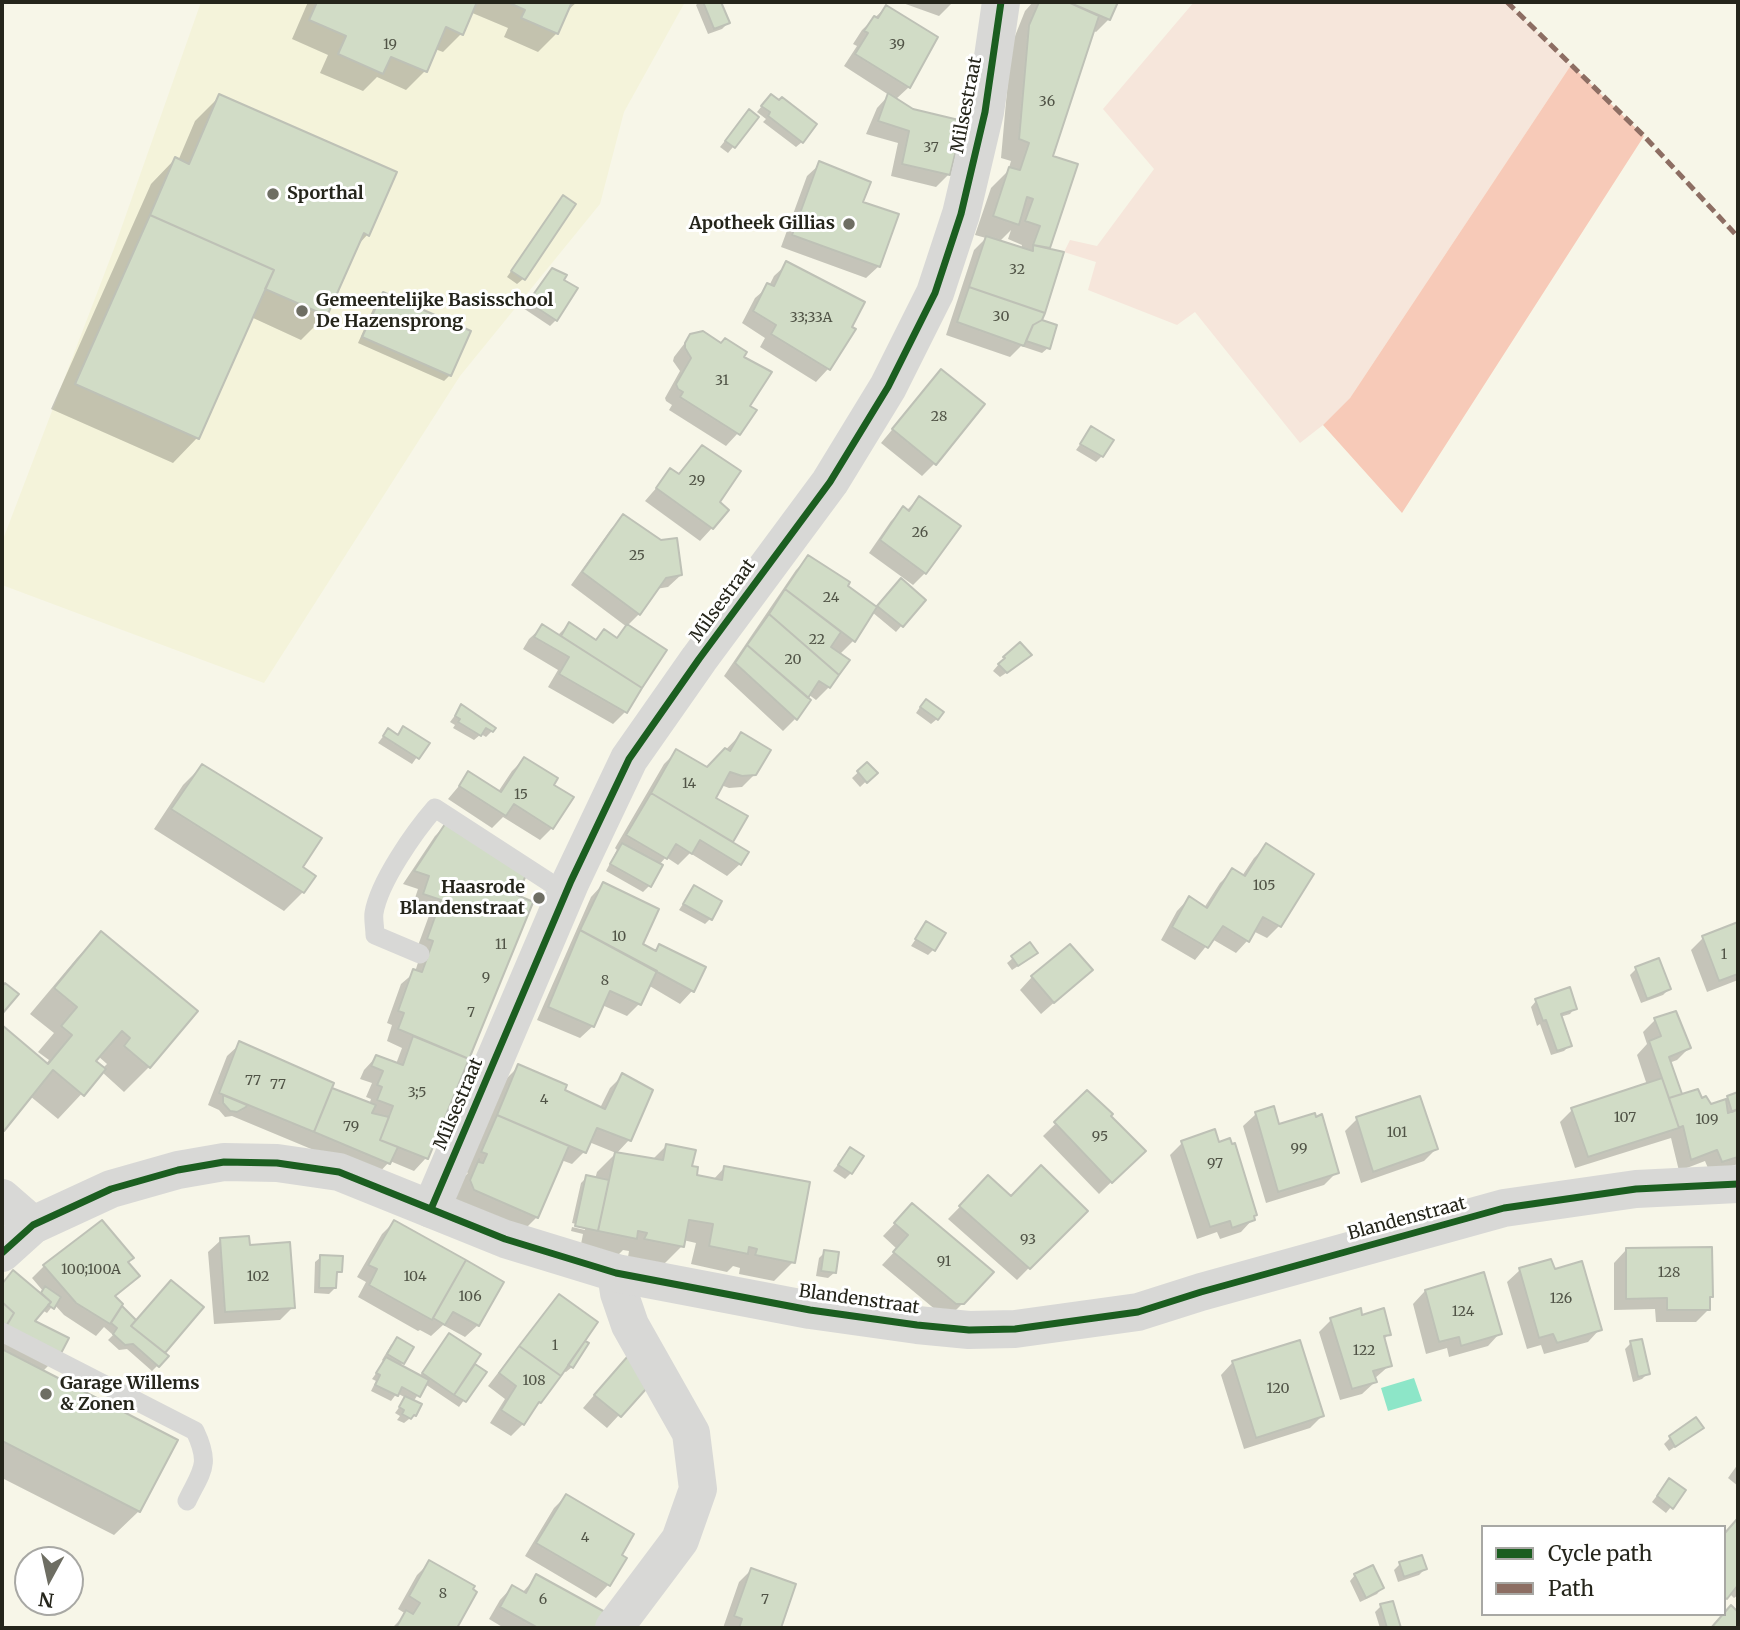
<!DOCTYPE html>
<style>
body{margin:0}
#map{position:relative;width:1740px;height:1630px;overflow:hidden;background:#f7f6e8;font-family:Merriweather,serif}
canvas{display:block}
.frame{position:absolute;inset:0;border:4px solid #25251b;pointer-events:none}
.legend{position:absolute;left:1481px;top:1525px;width:245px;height:91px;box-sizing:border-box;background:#fff;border:2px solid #a8a8a4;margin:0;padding:9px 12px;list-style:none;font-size:21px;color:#25251b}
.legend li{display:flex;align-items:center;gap:14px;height:35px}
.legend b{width:35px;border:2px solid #a8a8a4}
.north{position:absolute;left:14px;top:1546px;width:70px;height:70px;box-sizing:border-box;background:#fff;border:2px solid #a8a8a4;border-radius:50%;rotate:188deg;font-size:19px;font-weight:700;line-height:28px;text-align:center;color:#25251b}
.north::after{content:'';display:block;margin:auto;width:24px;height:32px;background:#6e6e63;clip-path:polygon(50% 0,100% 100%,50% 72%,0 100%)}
</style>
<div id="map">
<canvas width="1740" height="1630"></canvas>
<div class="frame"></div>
<ul class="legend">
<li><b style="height:9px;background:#1b5e20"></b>Cycle path</li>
<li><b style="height:9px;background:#8d6e63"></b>Path</li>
</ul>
<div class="north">N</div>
</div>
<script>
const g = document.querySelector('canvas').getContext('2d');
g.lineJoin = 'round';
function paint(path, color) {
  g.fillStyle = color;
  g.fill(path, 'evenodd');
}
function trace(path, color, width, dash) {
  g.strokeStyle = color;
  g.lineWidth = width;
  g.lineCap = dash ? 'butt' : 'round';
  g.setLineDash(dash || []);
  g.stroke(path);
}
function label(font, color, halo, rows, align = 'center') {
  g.font = font + ' Merriweather,serif';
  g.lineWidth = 6;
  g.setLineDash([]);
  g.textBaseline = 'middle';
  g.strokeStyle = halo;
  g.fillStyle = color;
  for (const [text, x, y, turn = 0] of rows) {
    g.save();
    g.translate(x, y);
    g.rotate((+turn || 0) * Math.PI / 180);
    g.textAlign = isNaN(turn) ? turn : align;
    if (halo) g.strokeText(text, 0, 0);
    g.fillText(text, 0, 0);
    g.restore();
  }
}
paint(new Path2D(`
 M201 2H685L624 112 600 204 460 376 264 683 2 585V542L115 246Z`), '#f4f3da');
paint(new Path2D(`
 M1194 2H1507L1571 65 1350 398 1323 425 1300 443 1195 312 1177 325 1088 290 1096 262 1064 252 1070 240 1097 246 1154 169 1103 109Z`), '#f6e6db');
paint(new Path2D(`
 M1571 65 1644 136 1402 513 1323 425 1350 398Z`), '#f7cab8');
paint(new Path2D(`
 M1414 1378 1422 1401 1388 1411 1381 1388Z`), '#8de6c8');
paint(new Path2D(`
 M308 2H577L567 11 557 33 538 52 504 37 508 28 470 12 461 34 443 52 435 49 425 71 406 90 377 77 363 91 320 73 328 55 292 39Z
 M699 2H720L728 23 722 29 708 34 696 5Z
 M900 2H953L939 16Z
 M1033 2H1116L1109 19 1096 32 1092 30 1050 157 1048 247 1046 250 1040 320 1048 348 1042 353 1021 346 1010 357 946 335 974 250 986 238 975 235 991 188 1008 171 1011 161 1001 158 1011 46 1025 11ZM1011 230 1008 239 1022 245 1021 249 999 242Z
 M886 7 909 87 895 100 912 111 949 174 936 187 891 176 898 143 866 134 877 108 889 95 844 66 857 46 853 44 862 30Z
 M220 96 368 234 357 246 326 315 301 340 251 317 197 438 173 463 51 409 151 184 175 159 178 161 195 121Z
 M765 102H779L802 142 796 147 763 122 766 119 757 112Z
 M744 117 757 118 728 153 720 147Z
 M820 164 861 203 879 266 866 278 781 247 807 176Z
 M563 197 523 279 517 284 507 277Z
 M787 264 854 330 828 369 816 382 760 347 765 338 742 323 755 298 769 286 774 276Z
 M547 276 556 320 550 326 523 308Z
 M383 294 469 332 450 375 444 381 358 343 377 300Z
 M691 335 742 358 747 406 738 433 726 446 669 410 672 405 666 401 665 398 680 371 673 361 674 357Z
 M941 371 935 463 922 476 881 443Z
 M1092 428 1102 456 1096 462 1076 450Z
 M702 447 717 503 712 528 700 541 645 501 671 471 677 475Z
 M919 498 925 573 913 585 869 553 891 521 903 509 906 511Z
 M623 517 661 542 681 575 668 587 656 589 639 614 627 626 664 650 625 712 613 724 548 687 558 670 523 649 529 639 542 627 557 636 569 624 594 641 604 632 615 639 627 627 571 585 611 529Z
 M808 558 876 609 895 586 924 600 896 632 872 612 853 641 839 655 847 661 829 687 816 700 808 694 796 718 783 731 724 676 796 570Z
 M1020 645 1024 661 1000 677 993 671 1004 658Z
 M462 706 492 731 486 737 481 734 474 740 453 728 455 725 450 722Z
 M920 707 937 719 931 724 916 713Z
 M403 728 427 743 412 764 378 743 388 730 396 736Z
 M741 734 755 774 742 787 729 788 721 785 713 798 745 817 730 842 747 852 740 864 727 876 690 853 678 865 666 857 659 865 649 886 643 892 606 871 617 850 615 848 664 764 677 751 707 769Z
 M524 759 551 786 552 828 540 840 503 817 492 828 448 799 469 774 498 792 512 771Z
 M867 764 875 773 860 787 852 778Z
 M202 766 301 867 303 892 284 911 154 829 183 785Z
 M447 824 515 896 531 903 426 1158 414 1171 390 1161 376 1176 232 1116 225 1117 219 1110 208 1105 227 1056 240 1044 330 1089 369 1105 371 1099 366 1097 372 1083 360 1079 364 1070 376 1057 396 1064 402 1048 387 1041 392 1025 387 1023 401 984 415 972 421 953 416 951 430 913 412 907 418 889 403 884 435 836Z
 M1266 846 1312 874 1279 926 1267 938 1253 931 1248 940 1236 953 1212 939 1195 960 1161 940 1177 911 1189 898 1204 908 1220 883 1232 871 1242 876 1254 858Z
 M603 884 640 945 654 952 660 947 704 968 692 991 680 1004 648 985 639 1004 627 1016 602 1005 593 1026 580 1038 537 1020 591 897Z
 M694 887 710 919 705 924 679 910Z
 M926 924 934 949 928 955 911 946Z
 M1738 924V980L1707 992 1691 950 1703 938Z
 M102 933 195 1012 149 1067 124 1092 102 1072 58 1119 30 1096 2 1130V1027L46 1064 49 1060 38 1052 54 1033 30 1014 77 958ZM98 1056 107 1064 103 1068 94 1062Z
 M1013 958H1030L1012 970 1007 963Z
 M1636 969 1669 989 1663 995 1641 1003 1630 975Z
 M1091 970 1041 1014 1020 990 1032 977Z
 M1536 1001 1575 1008 1570 1014 1560 1017 1570 1045 1564 1051 1551 1055 1540 1024 1537 1026 1531 1007Z
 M1655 1020 1689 1048 1677 1060 1669 1063 1681 1096 1701 1101 1710 1106 1738 1093V1164L1710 1173 1705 1161 1679 1171 1671 1138 1575 1168 1560 1122 1572 1110 1647 1085 1637 1055 1647 1044 1643 1032Z
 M519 1066 563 1091 600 1108 610 1088 622 1076 629 1140 616 1154 652 1160 666 1146 690 1168 695 1177 713 1180 724 1168 793 1262 774 1281 739 1274 740 1268 733 1266 727 1272 691 1264 696 1243 683 1240 682 1246 663 1265 628 1257 629 1251 623 1250 616 1257 580 1249 583 1234 571 1231 572 1227 585 1230V1226L572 1223 581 1183 587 1177 595 1179 597 1172 616 1153 589 1142 584 1152 572 1164 561 1160 537 1217 518 1236 452 1200 459 1182 468 1173 463 1170 507 1078Z
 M1087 1093 1143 1151 1099 1194 1043 1136Z
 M1256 1114 1278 1126 1337 1172 1324 1185 1266 1203 1243 1126Z
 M1357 1119 1436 1149 1424 1161 1361 1183 1345 1131Z
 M1182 1143 1253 1217V1219L1241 1232 1220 1239 1217 1232 1197 1239 1170 1155Z
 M850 1149 851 1173 845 1179 833 1171Z
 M988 1178 1011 1198 1085 1211 1017 1280 948 1219Z
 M900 1218 963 1303 950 1316H943L882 1265 897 1249 883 1236Z
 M103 1222 126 1262 137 1276 114 1297 167 1356 152 1371 127 1349 119 1350 108 1340 113 1335 104 1327 96 1336 64 1315 54 1304 47 1313 42 1310 32 1321 56 1358 42 1372 139 1511 114 1535 2 1478V1285L14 1273 39 1294 43 1291 32 1278 44 1266Z
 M394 1222 478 1325 465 1337 443 1325 431 1336 420 1330 418 1331 358 1297 366 1282 357 1277 382 1234Z
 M221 1240 248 1247 293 1307 280 1320 214 1324 208 1252Z
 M1626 1250 1711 1296 1708 1299 1709 1309 1696 1322H1656L1655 1309 1614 1310V1263Z
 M825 1252 834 1273 828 1278 816 1276 819 1258Z
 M321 1257 340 1271 335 1276V1288L329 1294 314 1293 315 1262Z
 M1520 1270 1600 1329 1588 1342 1544 1354 1541 1345 1527 1349 1507 1282Z
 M1425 1291 1500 1333 1488 1346 1449 1357 1447 1348 1426 1354 1413 1304Z
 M559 1297 577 1348 572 1367 566 1372 561 1370 523 1424 511 1436 490 1423 505 1399 488 1386 547 1309Z
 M1361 1317 1389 1334 1383 1340 1390 1365 1374 1379 1375 1382 1362 1394 1340 1400 1319 1332 1331 1320Z
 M397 1339 412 1348 400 1366 420 1376 444 1341 484 1373 459 1407 425 1384 413 1402 414 1415 404 1423 397 1420 400 1416 395 1413 406 1398 397 1393 391 1401 371 1391 376 1381 372 1379 384 1362 382 1360 391 1345Z
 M1631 1343 1648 1373 1642 1379 1633 1382 1625 1349Z
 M1233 1362 1322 1416 1310 1428 1244 1449 1221 1375Z
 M615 1371 643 1389 607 1428 583 1408Z
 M1702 1428 1669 1451 1664 1444 1670 1438Z
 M1738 1464V1486L1728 1478Z
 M1669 1480 1684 1491 1666 1513 1652 1502Z
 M566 1496 624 1558 608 1585 596 1598 525 1556 554 1508Z
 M1738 1518V1595L1734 1598 1729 1593 1724 1599V1535Z
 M429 1563 475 1593 455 1628H392L406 1614 398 1609 417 1575Z
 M1400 1564 1425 1569 1419 1575 1398 1582 1394 1570Z
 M751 1570 794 1585 779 1628H723L739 1582Z
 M1355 1575 1382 1588 1377 1594 1360 1602 1350 1581Z
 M537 1576 602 1613 593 1628H504L489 1619 500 1600 512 1587 522 1593Z
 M1392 1603 1399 1628H1380L1375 1612 1381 1606Z`), '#0003');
const building = new Path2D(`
 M317 2H477L463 35 446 27 427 72 391 57 383 74 338 54 346 36 309 20Z
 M507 2H572L558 34 521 18 525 10Z
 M703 2H721L730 23 714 29Z
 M1039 2H1068L1099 16 1053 156 1078 164 1050 248 1033 245 1040 226 1025 221 1033 199 1027 197 1019 225 993 216 1009 167 1020 170 1029 143 1019 139 1029 25Z
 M1068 2H1118L1110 20Z
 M886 5 938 37 910 88 855 54 868 33 864 31 874 16 878 18Z
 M888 93 913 109 963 121 950 175 902 164 909 131 878 121Z
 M219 94 397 172 369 236 364 233 327 316 265 289 274 270 150 215 175 157 189 164Z
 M771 94 779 100 782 97 817 124 803 143 768 116 770 112 761 106Z
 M749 109 759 117 735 148 725 141Z
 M819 161 871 182 863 202 899 214 880 267 792 235Z
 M563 195 576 204 525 280 511 271Z
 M150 215 274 270 199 439 75 384Z
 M986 236 1033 251V245L1064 252 1045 313 969 287Z
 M786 261 865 302 852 327 856 329 830 370 771 334 776 325 753 311 767 283 774 286Z
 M552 268 567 275 564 280 578 288 557 321 528 302Z
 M969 287 1045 313 1042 320 1033 325 1024 346 957 322Z
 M383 292 471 331 451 376 362 337Z
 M1042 320 1057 325 1050 349 1026 341 1033 325Z
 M703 331 721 343 725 338 747 352 744 357 772 372 750 406 757 410 740 435 680 397 683 392 678 389 676 384 691 358 685 348V343L690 334Z
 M941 369 985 404 936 465 892 429Z
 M1091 426 1114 440 1103 457 1080 444Z
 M702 445 741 471 720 502 729 510 713 529 656 488 670 468 679 474Z
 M919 496 961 526 926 574 880 540 903 506 909 511Z
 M623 514 661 540 677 538 682 575 666 578 640 615 582 572Z
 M808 555 850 582 848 586 877 607 855 642 785 589Z
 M901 578 926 600 903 627 877 606Z
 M785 589 841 632 831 647 850 660 839 675 769 614Z
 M769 614 839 675 830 688 819 681 808 698 747 645Z
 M569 622 596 640 604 629 617 638 627 624 667 650 642 688 561 636Z
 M542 624 642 688 627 713 559 674 569 657 534 637Z
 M1020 642 1032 655 1007 673 998 664 1005 658 1003 657Z
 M747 645 811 700 797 720 735 663Z
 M926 699 944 712 938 720 920 707Z
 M461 704 496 728 493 732 486 728 481 736 458 722 460 719 455 716Z
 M403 726 430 743 419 759 383 736 388 728 398 735Z
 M741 732 771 750 756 775 742 776 730 772 716 798 748 816 733 842 651 793 676 749 707 767 725 748 730 751Z
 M524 757 558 778 554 785 574 797 553 829 514 804 506 816 459 786 468 771 501 792Z
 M867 762 878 773 867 783 857 771Z
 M202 764 322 838 303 867 316 876 304 893 171 809Z
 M651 793 749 852 741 865 700 840 692 854 676 844 667 859 626 835Z
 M447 821 527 873 517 895 531 901 534 900 469 1059 398 1029 404 1013 398 1011 413 969 422 972 433 941 427 939 441 900 423 894 429 876 414 871Z
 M622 843 663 865 651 887 610 864Z
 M1266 843 1314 874 1281 927 1263 917 1249 942 1223 926 1208 948 1172 927 1189 896 1207 908 1232 868 1245 876Z
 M603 882 659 909 643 944 656 951 659 944 706 967 694 992 580 930Z
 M694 885 722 901 712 920 683 904Z
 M926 921 946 933 935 951 915 939Z
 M1738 922V974L1719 981 1702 936Z
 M580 930 657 971 641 1005 610 991 594 1027 548 1007Z
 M101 931 198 1011 150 1068 124 1046 130 1038 122 1031 96 1061 106 1069 84 1096 53 1070 4 1131 2 1130V1025L48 1064 72 1035 61 1026 77 1007 54 988Z
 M1030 942 1038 953 1018 966 1011 956Z
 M1070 944 1093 970 1054 1003 1031 976Z
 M1659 958 1671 989 1647 999 1635 967Z
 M5 983 19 994 2 1014V987Z
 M1570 987 1577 1009 1561 1014 1572 1046 1557 1051 1546 1020 1543 1021 1535 999Z
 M1676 1011 1691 1048 1669 1057 1682 1094 1669 1098 1649 1041 1661 1036 1654 1018Z
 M413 1036 469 1059 428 1159 380 1140 393 1106 377 1100 382 1087 377 1085 383 1071 371 1066 376 1055 403 1065Z
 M239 1041 334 1083 314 1132 219 1093Z
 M518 1064 567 1085 565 1090 605 1109 622 1073 653 1090 631 1141 597 1128 586 1153 497 1115Z
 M1662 1078 1679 1128 1588 1157 1571 1108Z
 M332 1088 376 1105 372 1113 389 1117 380 1140 398 1147 390 1164 314 1132Z
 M1698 1089 1702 1098 1706 1096 1711 1104 1726 1099 1728 1113 1738 1109V1157L1722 1162 1717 1150 1691 1160 1683 1126 1679 1128 1669 1098Z
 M1087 1090 1113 1114 1111 1116 1146 1151 1112 1183 1054 1122Z
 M1738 1092V1109L1732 1112 1727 1096Z
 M223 1095 247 1105 246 1107 237 1112 230 1111 223 1103Z
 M1420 1096 1438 1149 1373 1172 1356 1117Z
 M1274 1106 1279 1124 1315 1113 1316 1117 1322 1114 1339 1173 1278 1192 1255 1112Z
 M497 1115 569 1146 538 1218 474 1190 470 1180 479 1159V1162L483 1163 487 1154 481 1152Z
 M1215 1129 1219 1142 1230 1138 1232 1144 1235 1143 1257 1215 1254 1216 1255 1220 1232 1228 1230 1221 1210 1227 1181 1141Z
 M666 1144 696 1150 692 1166 698 1167 697 1175 722 1180 724 1166 810 1182 795 1263 755 1255 757 1249 749 1247 748 1254 709 1246 713 1224 689 1220 684 1247 644 1239 647 1233 638 1231 637 1239 598 1231 615 1152 663 1160Z
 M850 1147 864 1156 852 1174 838 1165Z
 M1041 1165 1088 1211 1030 1269 959 1206 988 1175 1011 1196Z
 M586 1175 609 1180 598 1231 575 1226Z
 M912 1203 994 1272 964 1304H956L893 1252 908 1235 894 1223Z
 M102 1220 134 1258 128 1262 140 1276 115 1296 123 1304 110 1324 76 1303 43 1265Z
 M394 1220 466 1260 432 1320 369 1285 377 1269 368 1265Z
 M249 1236 250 1245 290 1242 295 1308 225 1312 220 1238Z
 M1712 1247 1713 1297H1710V1310H1667V1298L1626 1299V1248Z
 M824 1250 839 1252 836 1273 821 1271Z
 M320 1255 343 1256 342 1272H337L336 1288H319Z
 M1551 1259 1555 1269 1582 1261 1602 1330 1557 1343 1553 1334 1539 1338 1519 1268Z
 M466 1260 504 1282 479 1326 453 1312 445 1325 433 1318Z
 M13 1270 51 1302 35 1321 69 1338 58 1359 3 1331 14 1313 2 1302V1284Z
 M1484 1272 1502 1334 1461 1346 1459 1337 1439 1342 1425 1290Z
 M171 1280 204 1307 165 1353 131 1326Z
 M45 1286 61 1297 54 1309 48 1305 51 1302 41 1293Z
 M559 1294 598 1322 561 1376 519 1346Z
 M2 1302 14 1313 4 1330 2 1328Z
 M122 1306 136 1320 131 1326 169 1356 159 1367 133 1344 125 1345 113 1334 117 1328 111 1323Z
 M1361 1308 1362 1315 1384 1308 1391 1335 1384 1336 1392 1366 1373 1371 1377 1382 1352 1389 1330 1318Z
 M449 1333 481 1354 454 1395 422 1373Z
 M397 1337 414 1347 404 1364 387 1354Z
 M1642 1339 1650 1374 1638 1377 1630 1341Z
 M1300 1340 1324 1416 1256 1438 1232 1361Z
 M585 1341 589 1343 573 1368 568 1365Z
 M519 1346 561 1376 541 1403 539 1402 524 1425 501 1410 516 1386 499 1373Z
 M2 1349 178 1440 140 1512 2 1441Z
 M628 1356 646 1389 621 1417 594 1395Z
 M386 1357 429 1380 420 1397 402 1387 398 1396 375 1385 380 1375 376 1373Z
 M475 1364 487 1372 466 1402 454 1395Z
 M405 1396 422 1404 416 1416 414 1415 411 1419 402 1414 404 1410 399 1407Z
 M1696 1417 1704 1428 1675 1447 1669 1436Z
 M1669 1478 1686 1490 1673 1509 1657 1496Z
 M566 1494 634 1534 622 1555 627 1558 610 1586 536 1543Z
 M1738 1518V1585L1727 1599 1724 1597V1534Z
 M1422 1555 1427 1569 1404 1577 1399 1562Z
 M429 1560 475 1586 473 1589 477 1592 457 1628H396L406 1610 413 1614 420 1603 409 1596Z
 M1373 1565 1384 1588 1366 1598 1354 1574Z
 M751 1568 796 1584 781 1628H739L742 1619 734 1616Z
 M536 1574 605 1612 596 1628H538L500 1607 512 1585 526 1593Z
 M1393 1601 1401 1628H1387L1380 1604Z
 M1731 1605 1738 1612V1628H1711Z`);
paint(building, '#d1dcc6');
trace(building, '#bec1b6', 2);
trace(new Path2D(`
 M420 954 375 935C375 928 373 919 374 913 379 882 415 831 435 808L566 893
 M2 1332 195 1431C211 1465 202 1470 187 1501`), '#d8d8d6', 19);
trace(new Path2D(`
 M2 1198 33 1225
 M431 1209 571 881 629 759 699 659 830 482 888 387 935 293 961 214 985 112 1001 2
 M614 1628 680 1540 698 1489 691 1433 630 1325 619 1293 616 1273`), '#d8d8d6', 38);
trace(new Path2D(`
 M2 1253 33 1225 111 1189 178 1170 224 1162 277 1163 339 1172 505 1239 616 1273 810 1310 917 1325 969 1330 1015 1329 1138 1312 1201 1292 1504 1208 1636 1189 1738 1184`), '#d8d8d6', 38);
trace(new Path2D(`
 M1507 2 1644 136 1738 237`), '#8d6e63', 5, [10, 5]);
trace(new Path2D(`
 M431 1209 571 881 629 759 699 659 830 482 888 387 935 293 961 214 985 112 1001 2
 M2 1253 33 1225 111 1189 178 1170 224 1162 277 1163 339 1172 505 1239 616 1273 810 1310 917 1325 969 1330 1015 1329 1138 1312 1201 1292 1504 1208 1636 1189 1738 1184`), '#1b5e20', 7);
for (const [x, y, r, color] of [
 [273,194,7,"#6e6e63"],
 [849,224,7,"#6e6e63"],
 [302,311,7,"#6e6e63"],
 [539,898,7,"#6e6e63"],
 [46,1394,7,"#6e6e63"]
]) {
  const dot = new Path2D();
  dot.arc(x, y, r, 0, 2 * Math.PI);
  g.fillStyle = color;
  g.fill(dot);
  trace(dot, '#fff', 2.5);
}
label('14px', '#505346', null, [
 ["19",390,45],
 ["39",897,45],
 ["36",1047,102],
 ["37",931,148],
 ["32",1017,270],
 ["30",1001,317],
 ["33;33A",811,318],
 ["31",722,381],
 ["28",939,417],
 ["29",697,481],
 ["26",920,533],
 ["25",637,556],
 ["24",831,598],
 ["22",817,640],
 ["20",793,660],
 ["14",689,784],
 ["15",521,795],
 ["105",1264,886],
 ["10",619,937],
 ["11",501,945],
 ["1",1724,955],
 ["9",486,978],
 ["8",605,981],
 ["7",471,1013],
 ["77",253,1081],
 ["77",278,1085],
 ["3;5",417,1093],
 ["4",544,1100],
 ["107",1625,1118],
 ["109",1707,1120],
 ["79",351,1127],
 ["101",1397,1133],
 ["95",1100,1137],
 ["99",1299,1149],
 ["97",1215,1164],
 ["93",1028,1240],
 ["91",944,1262],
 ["100;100A",91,1270],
 ["128",1669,1273],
 ["102",258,1277],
 ["104",415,1277],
 ["106",470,1297],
 ["126",1561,1299],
 ["124",1463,1312],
 ["1",555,1346],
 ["122",1364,1351],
 ["108",534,1381],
 ["120",1278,1389],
 ["4",585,1538],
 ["8",443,1594],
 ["6",543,1600],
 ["7",765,1600]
]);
label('18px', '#25251b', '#fff', [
 ["Milsestraat",967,105,-79],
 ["Milsestraat",723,601,-54],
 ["Milsestraat",459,1104,-67],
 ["Blandenstraat",1407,1219,-15],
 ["Blandenstraat",859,1300,8]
]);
label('bold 18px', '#25251b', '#fff', [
 ["Sporthal",287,194],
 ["Apotheek Gillias",835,224,"right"],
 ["Gemeentelijke Basisschool",316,301],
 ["De Hazensprong",316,322],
 ["Haasrode",525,888,"right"],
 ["Blandenstraat",525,909,"right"],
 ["Garage Willems",60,1384],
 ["& Zonen",60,1405]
], 'left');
</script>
